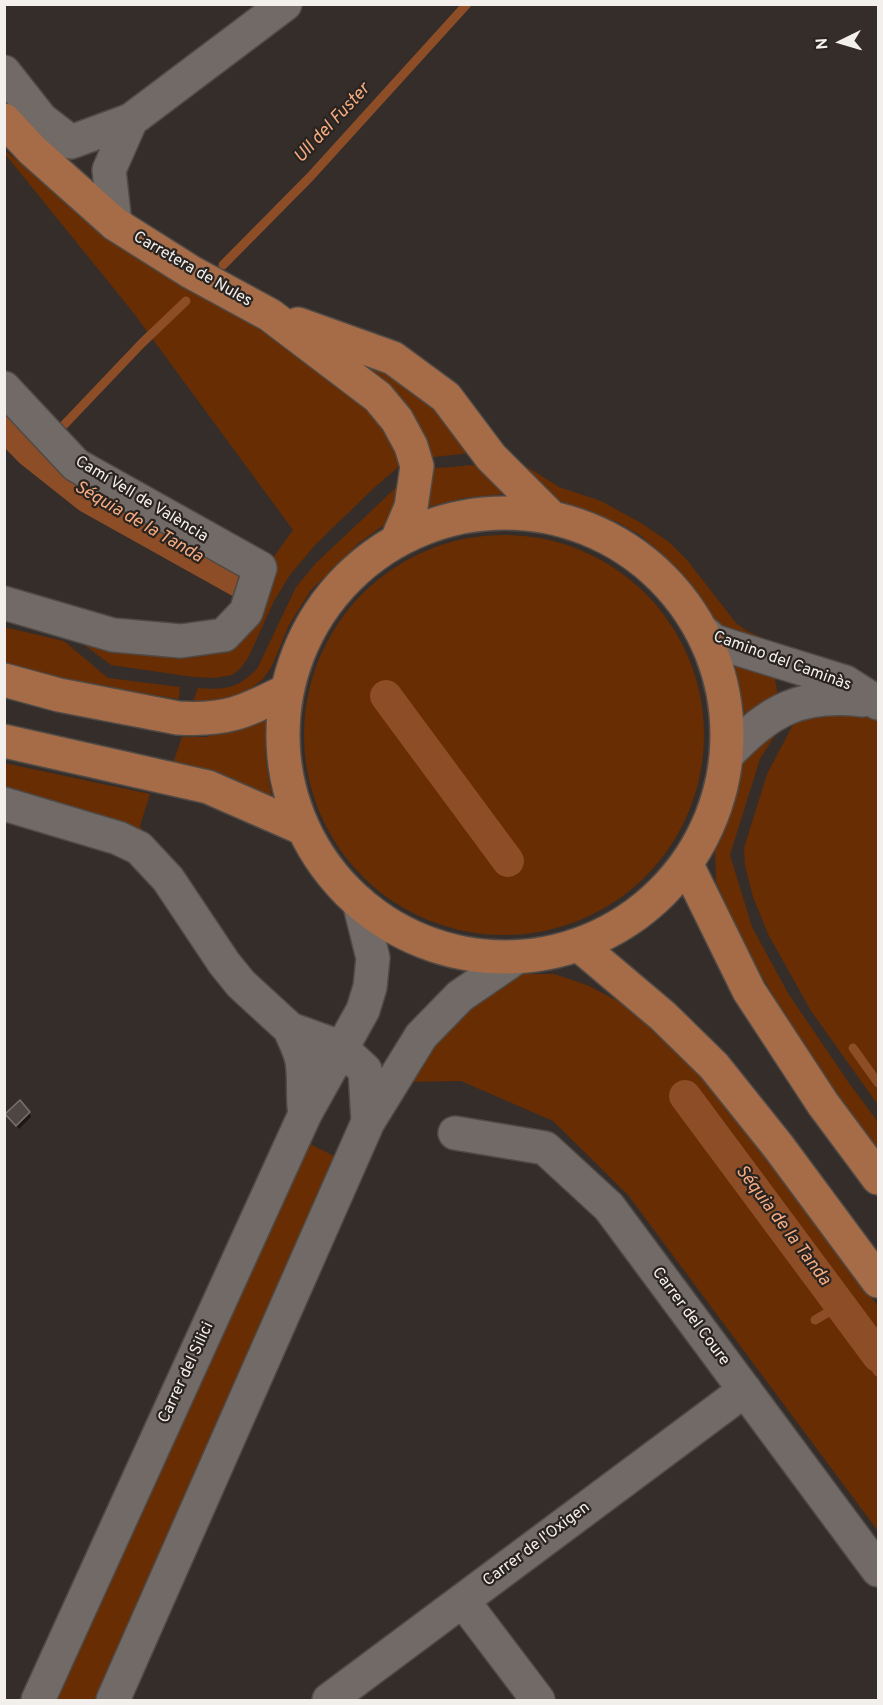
<!DOCTYPE html>
<meta charset="utf-8">
<style>
body{margin:0}
#map{position:relative;width:883px;height:1705px;overflow:hidden;background:#342d2a;font-family:Overpass,sans-serif}
canvas{display:block}
.frame{position:absolute;inset:0;border:6px solid #f3efec;pointer-events:none}
.north{position:absolute;left:811px;top:12px;width:60px;height:60px;-webkit-text-stroke:4px #2a2420;paint-order:stroke;rotate:265deg;font-size:16px;font-weight:700;line-height:24px;text-align:center;color:#f3efec}
.north::after{content:'';display:block;margin:auto;width:21px;height:27px;background:#f3efec;clip-path:polygon(50% 0,100% 100%,50% 72%,0 100%)}
</style>
<div id="map">
<canvas width="883" height="1705"></canvas>
<div class="frame"></div>
<div class="north">N</div>
</div>
<script>
const g = document.querySelector('canvas').getContext('2d');
g.lineJoin = 'round';
function paint(path, color) {
  g.fillStyle = color;
  g.fill(path, 'evenodd');
}
function trace(path, color, width, dash) {
  g.strokeStyle = color;
  g.lineWidth = width;
  g.lineCap = dash ? 'butt' : 'round';
  g.setLineDash(dash || []);
  g.stroke(path);
}
function label(font, color, halo, rows, align = 'center') {
  g.font = font + ' Overpass,sans-serif';
  g.lineWidth = 4.5;
  g.setLineDash([]);
  g.textBaseline = 'middle';
  g.strokeStyle = halo;
  g.fillStyle = color;
  for (const [text, x, y, turn = 0] of rows) {
    g.save();
    g.translate(x, y);
    g.rotate((+turn || 0) * Math.PI / 180);
    g.textAlign = isNaN(turn) ? turn : align;
    if (halo) g.strokeText(text, 0, 0);
    g.fillText(text, 0, 0);
    g.restore();
  }
}
paint(new Path2D(`
 M4 150 25 166 287 339 375 410 404 462 374 488 316 544 290 575 274 601 249 656 241 668 232 675 215 678 193 677 111 665 67 632 224 638 267 566 293 530 132 311 5 154Z
 M354 360 399 371 479 452 426 458Z
 M485 464 505 494 463 498 421 509 427 469Z
 M517 464 529 468 559 487 601 501 641 523 669 542 687 560 736 623 747 631 766 639 773 655 720 632 687 580 659 551 640 535 617 522 550 497Z
 M405 479 395 517 359 543 311 590 289 625 272 666 263 679 248 691 236 697 217 701H193L198 688C225 690 237 689 257 669L296 587 316 563Z
 M304 735a200 200 0 1 1 400 0a200 200 0 1 1-400 0Z
 M4 627 64 641 108 678 180 687 179 699 107 688 5 665Z
 M734 658 773 669 779 702 745 717Z
 M878 712V1105L811 1011 768 934 753 897 745 866 744 848 767 774 799 713Z
 M267 717C262 745 267 770 272 797L202 771 173 763 182 737H207Z
 M781 726 760 759 730 855 752 927 788 993 849 1083 878 1122V1153L810 1060 743 943 716 882 715 849 725 827 740 765 750 749Z
 M4 763 150 794 140 826 148 837 5 789Z
 M524 974H554L587 985 618 1001 669 1044 705 1080 787 1183 878 1306V1531L628 1195 553 1121 461 1081 403 1082 439 1026 505 981Z
 M304 1141 338 1158 95 1700H52Z`), '#682d02');
paint(new Path2D(`
 M29 1112 31 1117 19 1129 7 1114Z`), '#0007');
trace(new Path2D(`
 M223 265 310 177 467 4
 M63 426 142 343 186 301
 M853 1048 878 1083
 M815 1320 832 1310 878 1372`), '#8c4d27', 9);
trace(new Path2D(`
 M4 424 30 451 88 497 251 588
 M386 696 508 861
 M685 1096 878 1356`), '#8c4d27', 32);
const building = new Path2D(`
 M20 1100 30 1112 16 1126 5 1114Z`);
paint(building, '#4d4642');
trace(building, '#7a726e', 1.5);
const minor = new Path2D(`
 M4 72 41 119 71 142 131 120 285 4
 M115 224 109 170 131 120
 M4 388 76 465 260 568 246 612 224 635 181 641 113 635 4 603
 M701 630 714 641 729 646 845 682 878 703
 M727 755C769 710 801 693 863 700
 M4 804 118 838 139 848 168 879 224 963 241 984 290 1029 340 1047 365 1070 368 1122
 M290 1029C294 1040 300 1050 302 1061 305 1079 302 1097 305 1114
 M455 1133 545 1148 609 1207 878 1570
 M463 1601 538 1700
 M38 1700 305 1114 363 1010 370 987 373 958 359 902
 M113 1700 368 1122 421 1036 460 996 517 957
 M329 1700 745 1390`);
const major = new Path2D(`
 M4 120 32 150 115 224 191 272 270 315 378 397 397 420 411 446 417 466 411 507 397 540
 M298 324 393 358 446 397 491 457 550 516
 M283 735a222 222 0 1 1 444 0a222 222 0 1 1-444 0Z
 M4 680 59 695 178 718C227 721 244 712 286 691
 M4 741 208 787 304 829
 M687 865 749 991 823 1104 878 1178
 M579 945 663 1016 714 1066 778 1146 878 1281`);
trace(minor, '#4f4a46', 36);
trace(major, '#4f4a46', 36);
trace(minor, '#716a66', 33);
trace(major, '#a66b47', 33);
label('16px', '#f3efec', '#2a2420', [
 ["Carretera de Nules",192,270,30],
 ["Camí Vell de València",141,500,31],
 ["Camino del Caminàs",782,662,20],
 ["Carrer del Coure",690,1317,53],
 ["Carrer del Silici",187,1373,-65],
 ["Carrer de l'Oxigen",537,1545,-37]
]);
label('italic 18px', '#f6ab82', '#2a2420', [
 ["Ull del Fuster",333,124,-47],
 ["Séquia de la Tanda",138,523,30],
 ["Séquia de la Tanda",782,1226,53]
]);
</script>
